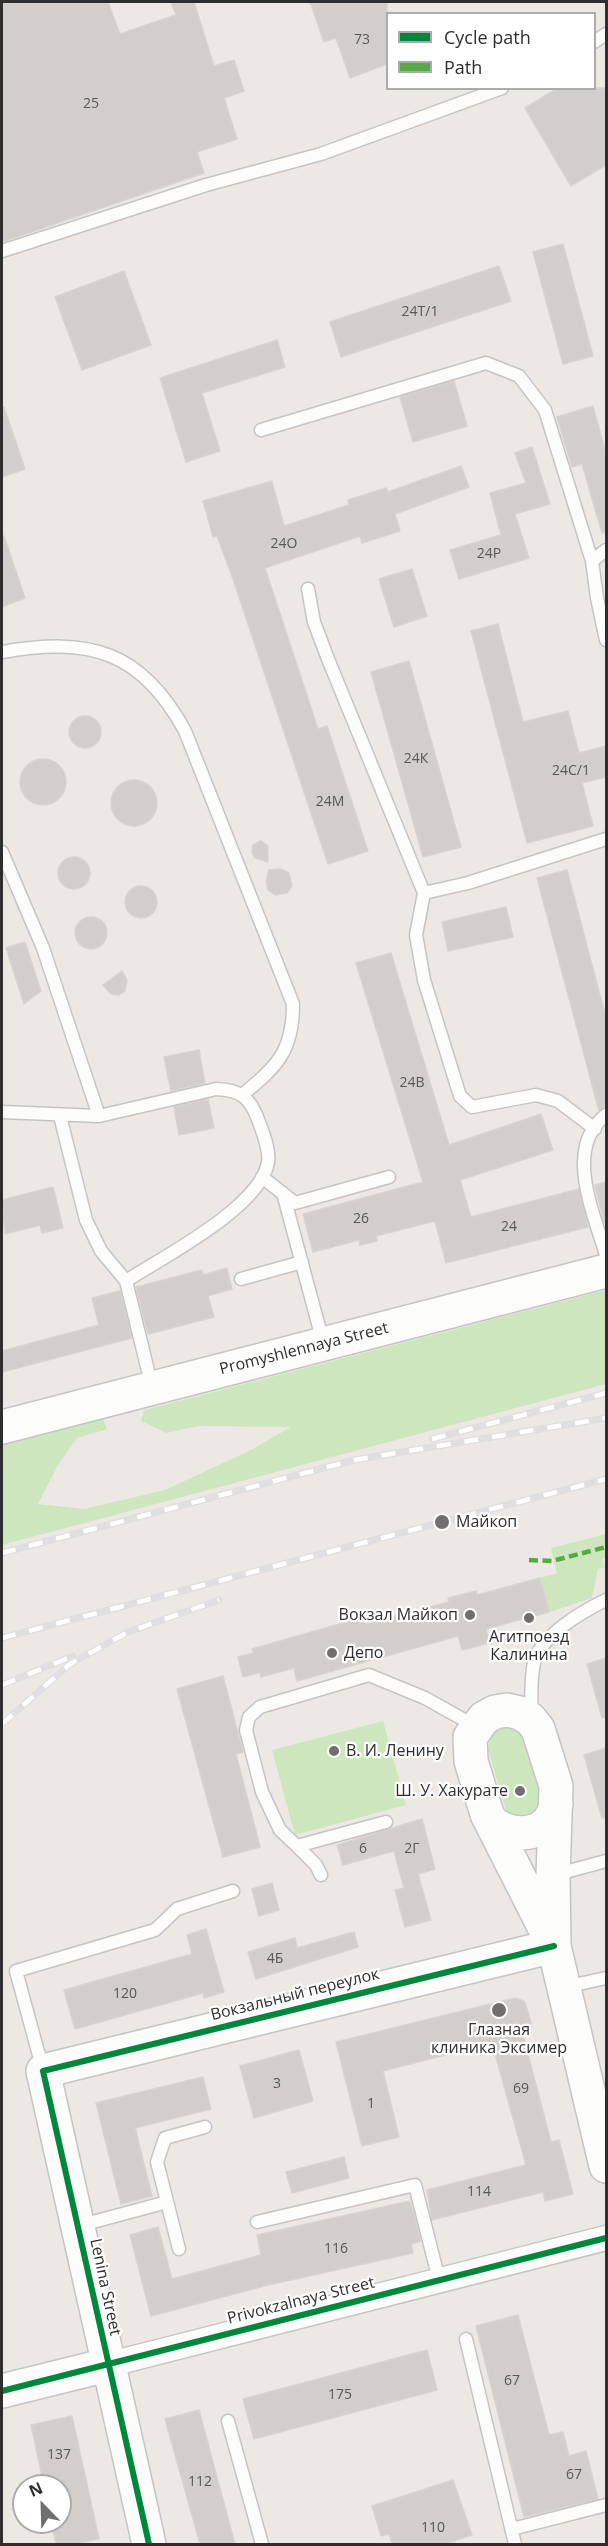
<!DOCTYPE html>
<meta charset="utf-8">
<style>
body{margin:0}
#map{position:relative;width:608px;height:2546px;overflow:hidden;background:#ece8e4;font-family:"Open Sans",sans-serif}
canvas{display:block}
.frame{position:absolute;inset:0;border:3px solid #2e2e2e;pointer-events:none}
.legend{position:absolute;left:386px;top:12px;width:210px;height:78px;box-sizing:border-box;background:#fff;border:2px solid #ababab;margin:0;padding:8px 10px;list-style:none;font-size:18px;color:#2e2e2e}
.legend li{display:flex;align-items:center;gap:12px;height:30px}
.legend b{width:30px;border:2px solid #ababab}
.north{position:absolute;left:12px;top:2474px;width:60px;height:60px;box-sizing:border-box;background:#fff;border:2px solid #ababab;border-radius:50%;rotate:337deg;font-size:16px;font-weight:700;line-height:24px;text-align:center;color:#2e2e2e}
.north::after{content:'';display:block;margin:auto;width:21px;height:27px;background:#706f6e;clip-path:polygon(50% 0,100% 100%,50% 72%,0 100%)}
</style>
<div id="map">
<canvas width="608" height="2546"></canvas>
<div class="frame"></div>
<ul class="legend">
<li><b style="height:8px;background:#00873e"></b>Cycle path</li>
<li><b style="height:8px;background:#54ab44"></b>Path</li>
</ul>
<div class="north">N</div>
</div>
<script>
const g = document.querySelector('canvas').getContext('2d');
g.lineJoin = 'round';
function paint(path, color) {
  g.fillStyle = color;
  g.fill(path, 'evenodd');
}
function trace(path, color, width, dash) {
  g.strokeStyle = color;
  g.lineWidth = width;
  g.lineCap = dash ? 'butt' : 'round';
  g.setLineDash(dash || []);
  g.stroke(path);
}
function label(font, color, halo, rows, align = 'center') {
  g.font = font + ' "Open Sans",sans-serif';
  g.lineWidth = 4.5;
  g.setLineDash([]);
  g.textBaseline = 'middle';
  g.strokeStyle = halo;
  g.fillStyle = color;
  for (const [text, x, y, turn = 0] of rows) {
    g.save();
    g.translate(x, y);
    g.rotate((+turn || 0) * Math.PI / 180);
    g.textAlign = isNaN(turn) ? turn : align;
    if (halo) g.strokeText(text, 0, 0);
    g.fillText(text, 0, 0);
    g.restore();
  }
}
paint(new Path2D(`
 M606 1290V1384L2 1545V1443L102 1417 107 1429 77 1438 58 1465 38 1504 84 1509 165 1490 249 1451 291 1427 199 1426 166 1433 141 1421 144 1410Z
 M606 1534V1557L602 1559 604 1567 598 1569 592 1598 549 1612 540 1578 557 1573 551 1548Z
 M383 1721 406 1805 295 1835 272 1750Z
 M504 1725 523 1731 544 1799 529 1820 510 1815 506 1810 488 1750 493 1731Z`), '#cee6be');
const building = new Path2D(`
 M2 2H108L120 34 176 15 171 2H194L214 66 234 60 244 91 224 98 237 139 197 152 204 173 2 242Z
 M310 2H387V64L350 78 336 38 324 42Z
 M558 88H606V165L571 186 525 108Z
 M563 244 593 356 563 364 533 252Z
 M499 266 511 301 341 357 330 322Z
 M124 271 151 345 82 370 55 297Z
 M277 340 285 367 202 393 220 451 186 462 160 378Z
 M454 381 467 426 413 442 400 397Z
 M593 406 606 454V532L602 533 582 464 572 467 557 417Z
 M4 407 25 469 2 477V408Z
 M532 447 550 504 515 514 529 558 459 579 450 550 501 535 490 493 526 483 515 453Z
 M461 466 469 487 395 514 400 531 362 543 360 536 265 568 318 729 327 726 368 851 328 864 233 579 217 536 213 537 203 501 272 481 284 526 349 505 348 500 386 488 388 492Z
 M4 536 25 598 2 607V537Z
 M412 569 427 616 394 627 379 579Z
 M498 624 523 722 568 711 579 753 606 746V777L582 783 593 826 527 843 471 631Z
 M409 661 461 847 423 857 371 672Z
 M69 732a16 16 0 1 1 32 0a16 16 0 1 1-32 0Z
 M20 782a23 23 0 1 1 46 0a23 23 0 1 1-46 0Z
 M111 803a23 23 0 1 1 46 0a23 23 0 1 1-46 0Z
 M261 841 268 846V862L255 858 252 853 253 845Z
 M58 873a16 16 0 1 1 32 0a16 16 0 1 1-32 0Z
 M281 869 289 873 292 886 287 893 275 895 268 890 266 881 269 870Z
 M567 870 606 1018V1107L599 1111 537 878Z
 M125 902a16 16 0 1 1 32 0a16 16 0 1 1-32 0Z
 M506 907 513 937 448 951 442 922Z
 M75 933a16 16 0 1 1 32 0a16 16 0 1 1-32 0Z
 M25 942 41 991 24 1004 6 948Z
 M391 953 449 1145 541 1114 553 1150 460 1180 471 1217 579 1189 588 1227 446 1263 435 1221 376 1236 377 1241 360 1245 359 1240 313 1252 303 1214 423 1182 356 963Z
 M122 971 127 980 125 991 119 995 111 994 103 985Z
 M199 1050 205 1083 171 1091 164 1057Z
 M208 1099 214 1128 179 1135 174 1107Z
 M606 1182V1222L604 1223 595 1185Z
 M53 1187 63 1228 42 1233 40 1225 5 1234 2 1200Z
 M227 1268 232 1289 208 1296 214 1317 148 1334 136 1287 202 1270 203 1275Z
 M120 1291 132 1338 2 1372V1351L99 1325 92 1298Z
 M540 1578 549 1612 486 1629 489 1643 462 1650 458 1636 297 1681 294 1668 261 1677 260 1672 243 1677 238 1657 254 1653 252 1649 364 1617 366 1624 449 1602 448 1598 476 1591 477 1595Z
 M606 1658V1717L602 1718 587 1664Z
 M223 1676 243 1752 236 1754 260 1847 223 1857 177 1689Z
 M606 1748V1818H602L584 1755Z
 M422 1819 435 1869 418 1874 431 1920 405 1927 395 1890 404 1888 394 1851 343 1865 337 1845Z
 M272 1883 279 1910 259 1916 252 1889Z
 M206 1929 224 1992 204 1998 203 1993 75 2029 64 1990 192 1954 187 1935Z
 M354 1932 358 1947 256 1979 248 1952 295 1938 297 1948Z
 M515 1998 524 2001 526 2005 531 2023 530 2031 523 2035 551 2142 559 2140 573 2194 545 2201 543 2192 432 2220 427 2190 526 2165 492 2043 383 2071 399 2137 362 2146 336 2042Z
 M299 2050 313 2101 254 2118 240 2066Z
 M203 2077 211 2109 135 2128 152 2196 121 2204 96 2103Z
 M344 2157 349 2178 292 2193 286 2172Z
 M410 2201 421 2241 411 2244 413 2253 268 2285 151 2316 130 2235 158 2227 172 2279 261 2255 257 2235Z
 M518 2315 549 2435 563 2432 569 2456 586 2451 598 2499 524 2517 476 2326Z
 M427 2350 437 2390 254 2439 243 2399Z
 M199 2410 235 2544H200L165 2419Z
 M72 2416 99 2539 73 2544H56L51 2522H60V2486H44L31 2425Z
 M453 2480 472 2535 445 2544H392L389 2534 381 2536 372 2506Z`);
paint(building, '#d1cecb');
trace(building, '#d7d4d0', 1.5);
const lane = new Path2D(`
 M594 42 606 34
 M2 251 206 185 321 154 502 88
 M261 430 486 363 519 376 545 410 592 561 597 598 606 640
 M592 561 606 550
 M308 589 314 622 328 659 424 893 416 935 424 980 460 1096 472 1107 536 1095 558 1101 595 1129
 M2 652C89 637 141 650 185 731L293 1004C293 1052 277 1066 242 1095
 M2 852 43 948 99 1116
 M424 893 468 883 606 839
 M2 1112 99 1116 216 1089C241 1090 250 1097 259 1122 263 1133 270 1150 268 1162 261 1207 163 1257 126 1281
 M606 1115C563 1148 594 1213 606 1255
 M60 1116 86 1220 101 1251 126 1281 152 1387
 M262 1177 295 1203 389 1177
 M283 1193 323 1342
 M241 1279 302 1262
 M531 1715C532 1699 530 1679 534 1663 540 1636 583 1611 606 1600
 M386 1822 297 1846 280 1830 262 1792 246 1730 249 1717 260 1707 369 1675 425 1698 475 1726
 M297 1846 316 1865 321 1875
 M554 1875 606 1861
 M565 1987 606 1978
 M43 2070 16 1971 155 1930 177 1909 233 1891
 M257 2222 415 2185 439 2280
 M78 2226 167 2202
 M179 2249 157 2162 165 2138 205 2127
 M466 2339 515 2544
 M228 2421 262 2544
 M512 2529 606 2505`);
const street = new Path2D(`
 M107 2365 606 2238`);
const secondary = new Path2D(`
 M2 1427 606 1271
 M494 1824C517 1839 550 1836 556 1804
 M554 1946 487 1814 471 1761 470 1737 484 1718 495 1712 507 1710 520 1713 530 1719 538 1729 556 1786 553 1876 554 1946 606 2166
 M2 2391 107 2365
 M149 2544 43 2071 554 1946`);
trace(lane, '#c5c4c5', 15);
trace(street, '#c5c4c5', 27);
trace(secondary, '#c5c4c5', 36);
trace(lane, '#fcfcfb', 12);
trace(street, '#fcfcfb', 24);
trace(secondary, '#fcfcfb', 33);
const rail = new Path2D(`
 M432 1439 606 1393
 M2 1553 354 1460 606 1418
 M2 1638 606 1479
 M2 1685 73 1656
 M2 1724 70 1664 128 1632 219 1600`);
trace(rail, '#dfdfe1', 7);
trace(rail, '#fff', 4.5, [14]);
trace(new Path2D(`
 M529 1560 552 1561 606 1547`), '#54ab44', 4.5, [9, 4.5]);
trace(new Path2D(`
 M2 2391 606 2238
 M149 2544 43 2071 554 1946`), '#00873e', 6);
for (const [x, y, r, color] of [
 [442,1522,8,"#706f6e"],
 [470,1615,6,"#706f6e"],
 [529,1618,6,"#706f6e"],
 [332,1653,6,"#706f6e"],
 [334,1751,6,"#706f6e"],
 [520,1791,6,"#706f6e"],
 [499,2010,8,"#706f6e"]
]) {
  const dot = new Path2D();
  dot.arc(x, y, r, 0, 2 * Math.PI);
  g.fillStyle = color;
  g.fill(dot);
  trace(dot, '#fff', 2);
}
label('14px', '#585857', null, [
 ["73",362,40],
 ["25",91,104],
 ["24Т/1",420,312],
 ["24О",284,544],
 ["24Р",489,554],
 ["24К",416,759],
 ["24С/1",571,771],
 ["24М",330,802],
 ["24В",412,1083],
 ["26",361,1219],
 ["24",509,1227],
 ["6",363,1849],
 ["2Г",412,1849],
 ["4Б",275,1959],
 ["120",125,1994],
 ["3",277,2084],
 ["69",521,2089],
 ["1",371,2104],
 ["114",479,2192],
 ["116",336,2249],
 ["67",512,2381],
 ["175",340,2395],
 ["137",59,2455],
 ["67",574,2475],
 ["112",200,2482],
 ["110",433,2528]
]);
label('16px', '#2e2e2e', '#fff', [
 ["Promyshlennaya Street",304,1349,-14],
 ["Вокзальный переулок",295,1995,-14],
 ["Lenina Street",105,2287,78],
 ["Privokzalnaya Street",301,2301,-14]
]);
label('16px', '#2e2e2e', '#fff', [
 ["Майкоп",456,1522],
 ["Вокзал Майкоп",458,1615,"right"],
 ["Агитпоезд",529,1637,"center"],
 ["Калинина",529,1655,"center"],
 ["Депо",344,1653],
 ["В. И. Ленину",346,1751],
 ["Ш. У. Хакурате",508,1791,"right"],
 ["Глазная",499,2030,"center"],
 ["клиника Эксимер",499,2048,"center"]
], 'left');
</script>
